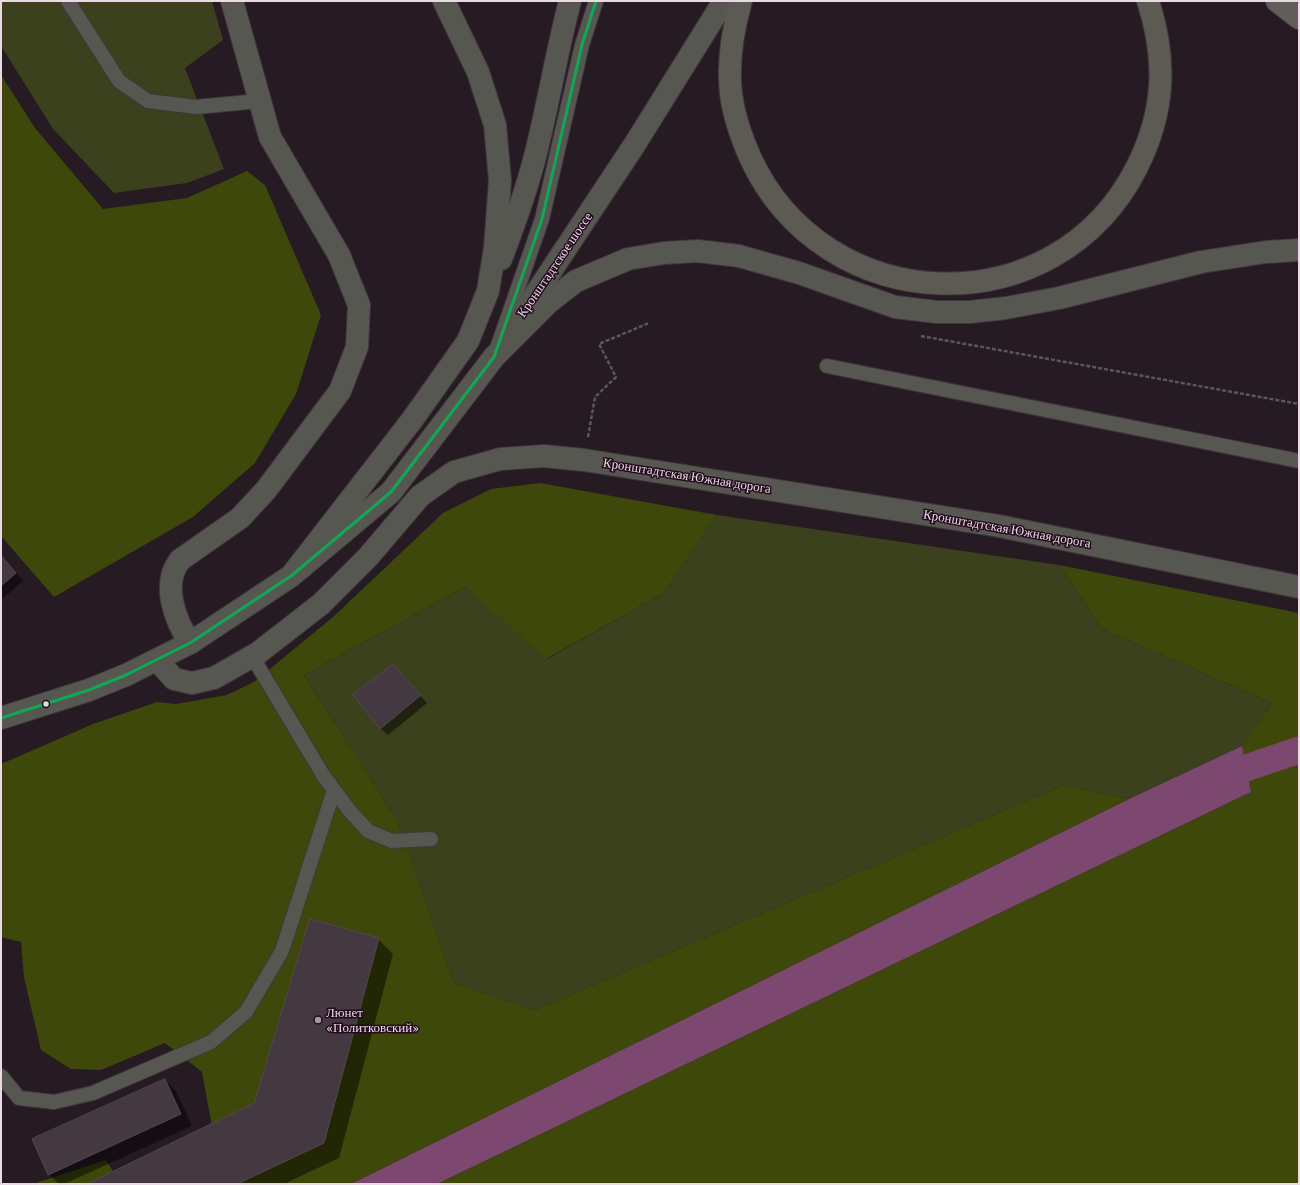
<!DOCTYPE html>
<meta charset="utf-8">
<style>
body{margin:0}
#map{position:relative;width:1300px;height:1185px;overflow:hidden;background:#261a23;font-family:"Crimson Pro",serif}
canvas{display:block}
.frame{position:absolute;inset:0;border:2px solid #ebdae5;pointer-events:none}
</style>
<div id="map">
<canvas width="1300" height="1185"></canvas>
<div class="frame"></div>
</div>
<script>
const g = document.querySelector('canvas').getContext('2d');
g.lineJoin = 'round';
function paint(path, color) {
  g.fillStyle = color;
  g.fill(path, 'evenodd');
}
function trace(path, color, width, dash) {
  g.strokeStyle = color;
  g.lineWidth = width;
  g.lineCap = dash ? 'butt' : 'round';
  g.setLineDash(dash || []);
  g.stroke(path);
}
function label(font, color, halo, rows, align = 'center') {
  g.font = font + ' "Crimson Pro",serif';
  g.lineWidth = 3;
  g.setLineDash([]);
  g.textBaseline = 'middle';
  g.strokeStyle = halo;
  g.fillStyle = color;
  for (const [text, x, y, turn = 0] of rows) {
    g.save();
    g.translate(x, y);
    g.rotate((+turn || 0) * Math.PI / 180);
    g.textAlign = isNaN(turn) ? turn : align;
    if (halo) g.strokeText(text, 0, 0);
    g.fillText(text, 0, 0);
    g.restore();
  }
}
paint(new Path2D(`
 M1 1H212L223 40 185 68 224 169 187 183 114 193 53 129 1 46Z
 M717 515 1059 565 1102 629 1272 703 1242 746 1129 799 1064 785 535 1010 454 983 397 820 304 675 465 587 547 659 664 593Z`), '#3a411c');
paint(new Path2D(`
 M1 75 35 128 103 209 187 198 247 171 265 185 321 315 296 394 255 463 193 517 54 597 1 536Z
 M540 483 717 515 664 593 546 659 465 587 304 675 397 820 454 983 535 1010 1064 785 1129 799 351 1184H165L217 1154 202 1072 165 1043 101 1070 71 1069 41 1050 24 977 21 942 1 937V764L93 724 157 702 176 704 227 695 254 682 333 617 443 513 491 489Z
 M1059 565 1299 613V1184H437L1251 792 1242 746 1272 703 1102 629Z
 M106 1160 121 1184H33Z`), '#3e480a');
paint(new Path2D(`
 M1242 746 1251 792 437 1184H351L1129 799Z`), '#7c486f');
paint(new Path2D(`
 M1 554 23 581 1 600Z
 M401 674 427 703 388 735 380 728Z
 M378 939 393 954 339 1158 284 1184H89L255 1103Z
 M165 1080 176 1091 192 1126 64 1184H59L49 1174Z`), '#0007');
trace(new Path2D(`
 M1212 784 1246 768 1299 750`), '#7c486f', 27);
const building = new Path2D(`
 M1 555 16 573 1 586Z
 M393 665 421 695 380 729 353 695Z
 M310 919 379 938 324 1143 237 1184H87L254 1103Z
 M165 1079 181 1114 48 1175 32 1139Z`);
paint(building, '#443941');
trace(building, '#52474f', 1);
const service = new Path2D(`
 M68 1 119 81 148 101 196 107 259 101
 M496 351 542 219 582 45 596 1
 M827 366 1299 461
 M252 656 323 775 349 810 368 831 392 841 431 839
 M1 1076 19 1098 54 1102 93 1093 211 1042 246 1012 282 951 334 790`);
const minor = new Path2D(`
 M190 643C175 620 161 584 180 560L240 518 266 490 340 391 357 347 359 305 339 255 270 137 232 1
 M157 660 174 679 192 683 214 678 258 653 321 604 368 557 420 496 454 472 500 459 544 456 584 460 999 526 1299 587`);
const tertiary = new Path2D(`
 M501 259C516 220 530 181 539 140 550 94 558 47 570 1
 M521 316 635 144 724 1
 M291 576 391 492 494 357 549 302 576 281 628 259 664 253 698 251 739 256 799 273 895 307 937 312H970L1006 308 1059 298 1201 262 1266 252 1299 250
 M1 718 89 690 126 675 190 643 291 576 412 420 468 341 488 291 495 248 500 180 495 125 478 72 444 1`);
const secondary = new Path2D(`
 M741 1C734 26 729 51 730 78 730 105 739 132 750 157 824 319 1055 329 1137 167 1165 111 1167 60 1148 1`);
const motorway = new Path2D(`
 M1277 1 1299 18`);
trace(service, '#41363d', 16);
trace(minor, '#41363d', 24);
trace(tertiary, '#41363d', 24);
trace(secondary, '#41363d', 24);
trace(motorway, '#41363d', 24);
trace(new Path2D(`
 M921 336 1299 404
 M588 437 595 397 616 377 599 344 649 323`), '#5c5758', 2.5, [4, 2]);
trace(service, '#575751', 14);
trace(minor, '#575751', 22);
trace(tertiary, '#575751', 22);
trace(secondary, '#5b5a53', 22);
trace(motorway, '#615e59', 22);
trace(new Path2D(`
 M1 718 89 690 126 675 190 643 291 576 391 492 494 357 542 219 582 45 596 1`), '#10a855', 3);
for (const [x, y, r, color] of [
 [46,704,3.5,"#ebdae5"],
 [318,1020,4,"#a697a1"]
]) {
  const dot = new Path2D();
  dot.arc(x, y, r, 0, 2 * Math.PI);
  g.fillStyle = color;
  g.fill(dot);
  trace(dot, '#220b1c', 1.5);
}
label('13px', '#ebdae5', '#220b1c', [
 ["Кронштадтское шоссе",555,265,-56],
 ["Кронштадтская Южная дорога",687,476,9],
 ["Кронштадтская Южная дорога",1007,529,10]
]);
label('13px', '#ebdae5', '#220b1c', [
 ["Люнет",326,1013],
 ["«Политковский»",326,1028]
], 'left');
</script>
